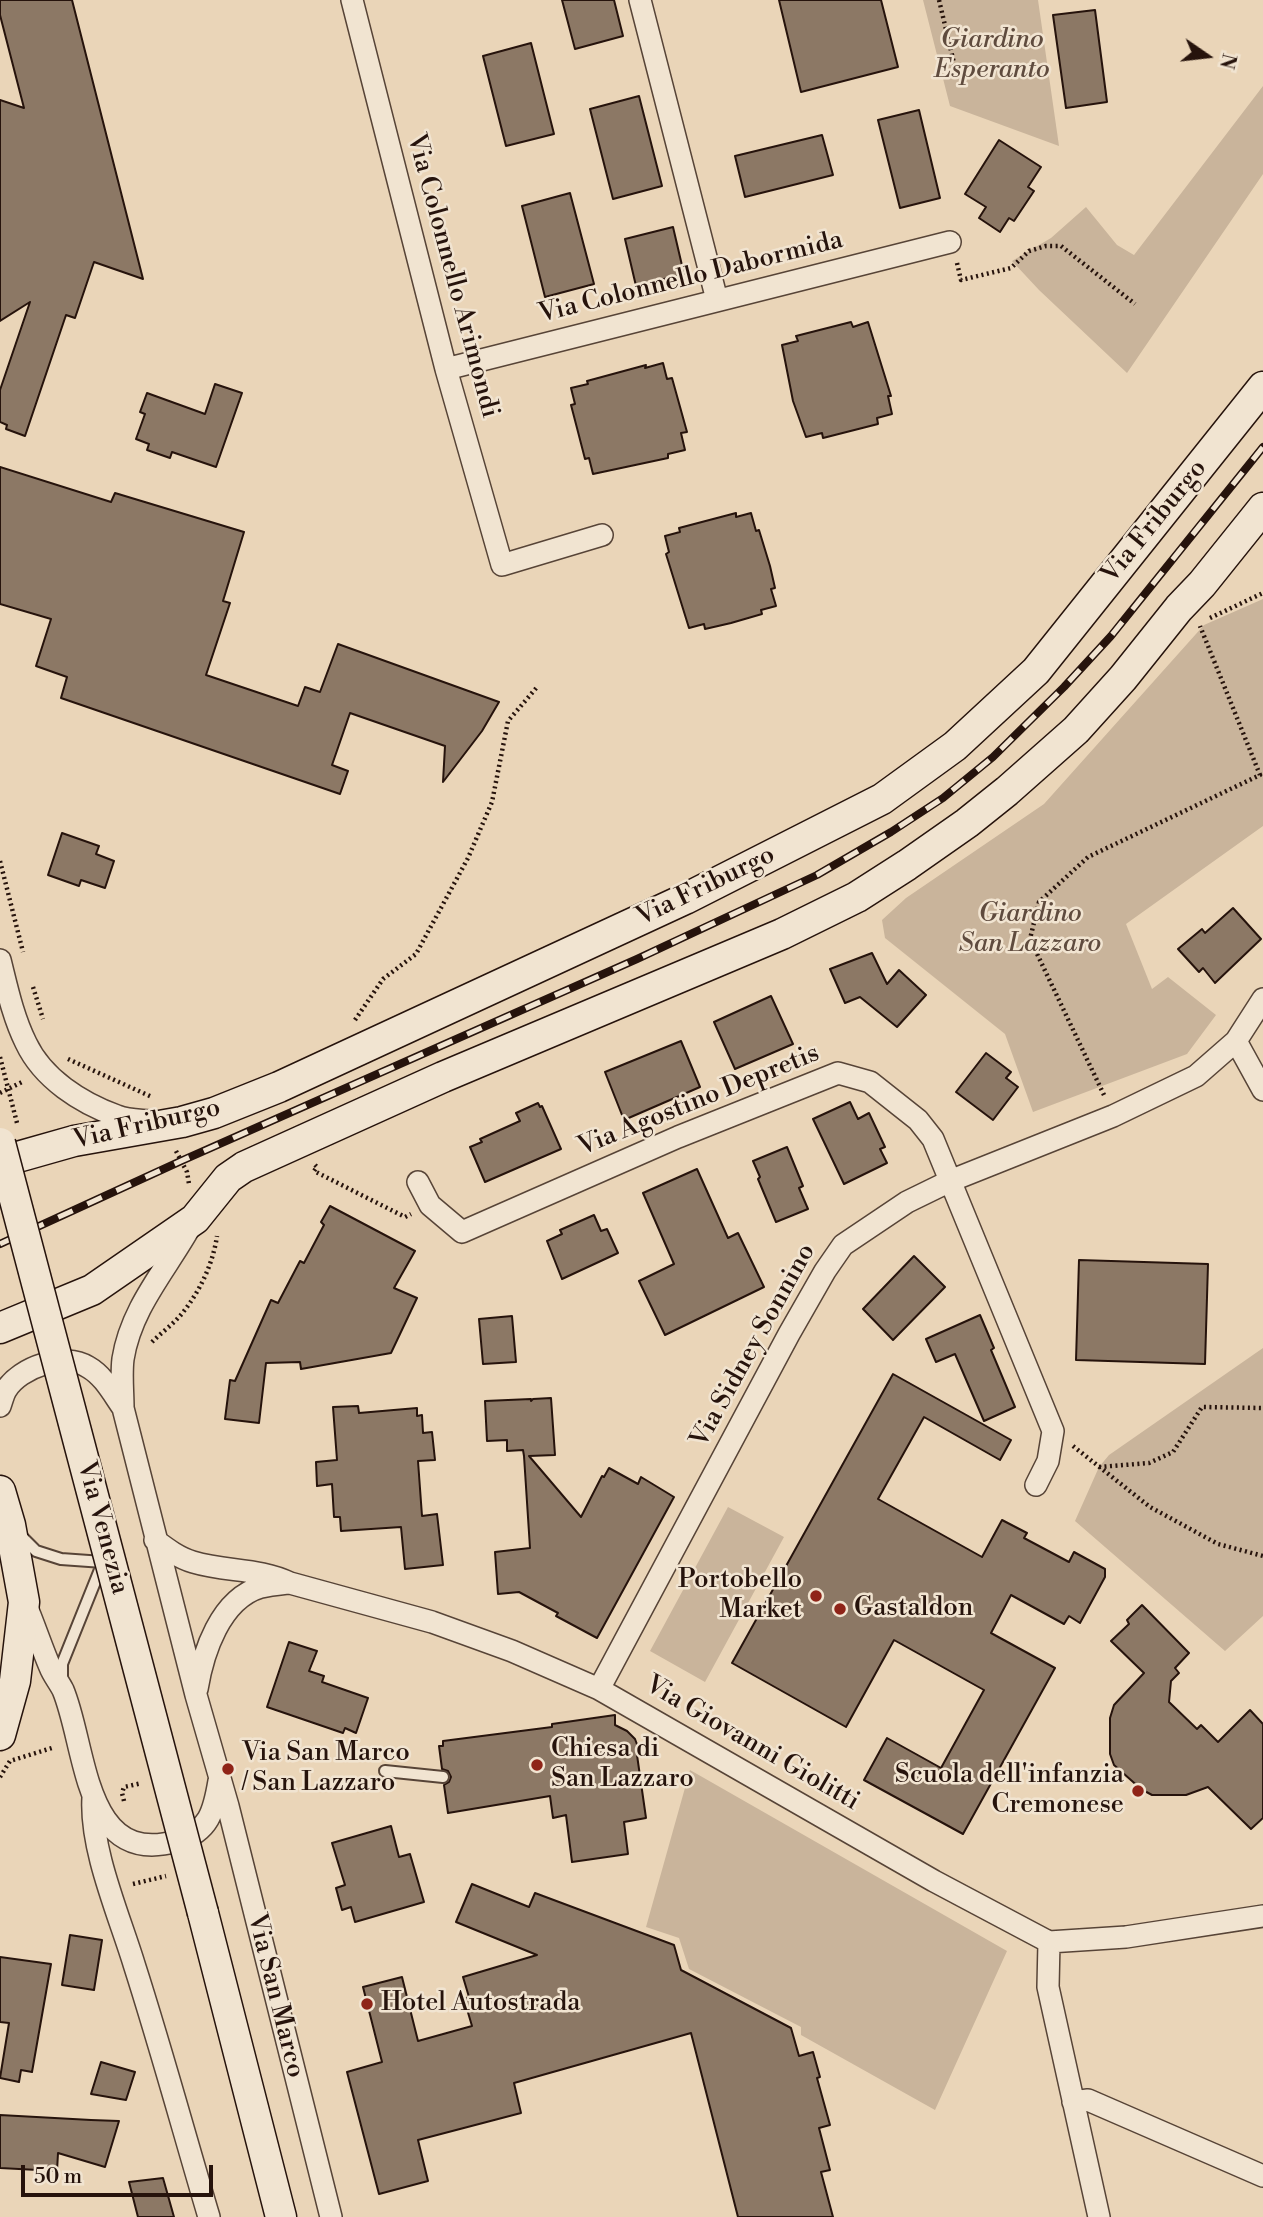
<!DOCTYPE html>
<style>
body{margin:0}
#map{position:relative;width:1263px;height:2217px;overflow:hidden;background:#ead5b8;font-family:"Libre Bodoni",serif}
canvas{display:block}
.north{position:absolute;left:1172px;top:21px;width:70px;height:70px;-webkit-text-stroke:5px #f1e4d1;paint-order:stroke;rotate:104deg;font-size:19px;font-weight:700;line-height:28px;text-align:center;color:#26130c}
.north::after{content:'';display:block;margin:auto;width:24px;height:32px;background:#26130c;clip-path:polygon(50% 0,100% 100%,50% 72%,0 100%)}
.scale{position:absolute;left:21px;top:2165px;width:192px;height:32px;box-sizing:border-box;border:4px solid #26130c;border-top:0;padding-left:9px;font-size:21px;line-height:24px;white-space:nowrap;color:#26130c;-webkit-text-stroke:5px #f1e4d1;paint-order:stroke}
</style>
<div id="map">
<canvas width="1263" height="2217"></canvas>
<div class="north">N</div>
<div class="scale">50 m</div>
</div>
<script>
const g = document.querySelector('canvas').getContext('2d');
g.lineJoin = 'round';
function paint(path, color) {
  g.fillStyle = color;
  g.fill(path, 'evenodd');
}
function trace(path, color, width, dash) {
  g.strokeStyle = color;
  g.lineWidth = width;
  g.lineCap = dash ? 'butt' : 'round';
  g.setLineDash(dash || []);
  g.stroke(path);
}
function label(font, color, halo, rows, align = 'center') {
  g.font = font + ' "Libre Bodoni",serif';
  g.lineWidth = 5;
  g.setLineDash([]);
  g.textBaseline = 'middle';
  g.strokeStyle = halo;
  g.fillStyle = color;
  for (const [text, x, y, turn = 0] of rows) {
    g.save();
    g.translate(x, y);
    g.rotate((+turn || 0) * Math.PI / 180);
    g.textAlign = isNaN(turn) ? turn : align;
    if (halo) g.strokeText(text, 0, 0);
    g.fillText(text, 0, 0);
    g.restore();
  }
}
paint(new Path2D(`
 M923 0H1038L1059 146 950 106Z
 M1263 86V174L1127 373 1039 290 1012 261 1051 238 1086 207 1117 245 1134 255Z
 M1263 599V826L1126 924 1152 989 1168 977 1216 1015 1187 1054 1033 1112 1005 1034 885 938 882 920 906 898 1044 804 1204 625Z
 M1263 1348V1616L1225 1651 1075 1521 1099 1467 1109 1455Z
 M728 1507 784 1537 705 1682 650 1651Z
 M690 1770 1007 1951 935 2110 801 2035V2027L689 1969 679 1938 646 1927Z`), '#c9b49b');
const building = new Path2D(`
 M0 0H72L143 279 94 262 75 318 66 315 25 436 6 429 7 425 0 422V390L30 302 0 321V100L24 108 0 15Z
 M562 0H614L623 36 575 49Z
 M779 0H881L898 67 801 92Z
 M1095 10 1107 102 1066 108 1053 15Z
 M531 43 554 134 506 146 483 56Z
 M639 96 662 186 613 199 590 109Z
 M919 110 940 198 900 208 878 120Z
 M822 135 833 175 745 197 735 156Z
 M999 140 1041 167 1028 187 1034 191 1014 221 1009 218 1000 232 979 218 986 207 965 194Z
 M570 193 594 284 545 297 522 206Z
 M673 227 684 274 636 286 625 239Z
 M851 322 853 327 868 322 891 396H888L892 414 877 418 878 424 823 438 822 433 806 437 793 401 782 345 798 341 796 336Z
 M663 363 667 379 672 378 687 432 681 433 685 450 668 454V458L593 474 589 458 585 459 577 428 571 405 575 404 571 388 588 384 587 381 646 365 645 368Z
 M215 384 242 393 216 467 172 452 170 458 147 450 149 444 136 439 145 414 140 412 147 393 205 414Z
 M0 467 111 502 115 493 244 532 223 601 230 603 206 675 298 706 305 687 320 692 338 644 499 702 482 731 443 782 445 746 350 713 332 765 348 771 340 794 61 698 67 677 36 666 51 619 0 604Z
 M736 513V517L751 513 756 531 759 530 770 566 775 588 771 589 776 606 761 610 762 614 731 623 705 629 704 624 689 628 666 554 669 552 665 536 680 532 679 528Z
 M62 833 99 846 96 854 114 861 105 888 81 880 79 886 48 875Z
 M1233 908 1261 939 1215 983 1203 968 1199 972 1178 949 1202 929 1205 933Z
 M872 953 887 984 899 970 926 995 897 1027 860 997 845 1003 830 969Z
 M771 996 793 1044 735 1069 714 1022Z
 M681 1041 700 1087 624 1120 605 1072Z
 M986 1053 1011 1072 1006 1078 1018 1087 993 1120 956 1092Z
 M850 1102 858 1119 869 1113 885 1147 880 1149 887 1163 844 1184 813 1119Z
 M538 1103 540 1107 542 1106 561 1149 485 1182 470 1147 482 1142 480 1139 520 1121 516 1113Z
 M787 1147 803 1186 799 1188 808 1209 776 1222 758 1179 760 1177 753 1161Z
 M697 1169 728 1238 738 1233 764 1287 665 1335 639 1281 674 1264 643 1193Z
 M330 1206 415 1251 394 1288 417 1298 391 1353 301 1369 300 1362 266 1363 259 1423 225 1419 230 1380 235 1381 271 1300 278 1303 300 1261 304 1263 324 1225 321 1222Z
 M594 1215 601 1231 607 1229 618 1253 562 1279 547 1241 562 1234 560 1230Z
 M914 1256 945 1287 893 1340 863 1309Z
 M1079 1260 1208 1264 1205 1364 1076 1360Z
 M980 1315 994 1348 991 1350 1015 1407 984 1421 955 1354 936 1362 926 1339Z
 M512 1316 516 1362 483 1364 479 1319Z
 M893 1374 1011 1440 1000 1460 924 1417 878 1499 982 1557 1002 1520 1027 1533 1024 1538 1069 1562 1074 1552 1105 1569V1577L1080 1623 1069 1616 1064 1624 1011 1595 991 1633 1055 1668 963 1834 864 1780 887 1738 941 1768 984 1690 894 1640 846 1727 732 1663Z
 M551 1398 555 1455 529 1456 581 1517 602 1476 604 1477 609 1468 638 1484 641 1477 674 1497 597 1638 556 1616 558 1613 519 1592 498 1594 495 1552 530 1548 524 1456 523 1450 507 1451V1440L487 1441 485 1401 531 1399V1401L533 1399Z
 M358 1406 359 1413 417 1408V1416L422 1415 423 1433 432 1432 435 1460 418 1461 422 1516 437 1514 443 1565 405 1569 401 1527 341 1531 340 1517H334L332 1484 317 1486 316 1462 337 1460 333 1407Z
 M1142 1605 1189 1653 1175 1668 1179 1673 1171 1681 1169 1702 1197 1729 1201 1725 1218 1742 1250 1710 1263 1724V1818L1251 1829 1208 1787 1186 1795H1152L1141 1789 1114 1765 1110 1754V1718L1114 1705 1144 1673 1111 1641 1129 1624 1127 1620Z
 M289 1642 317 1651 309 1671 324 1676 322 1682 368 1698 356 1733 345 1728 343 1733 267 1707Z
 M615 1715V1725L627 1731 635 1739 638 1747 637 1755 646 1818 624 1822 628 1854 572 1862 566 1815 553 1818 550 1796 448 1813 444 1785 449 1782 451 1777 448 1771 442 1769 439 1746H443V1741L552 1727V1724Z
 M391 1826 399 1857 410 1854 424 1902 355 1922 351 1907 342 1910 336 1888 345 1885 332 1843Z
 M472 1884 529 1907 535 1893 674 1945 681 1970 791 2028 799 2056 813 2052 820 2077 817 2078 830 2125 819 2128 830 2170 821 2172 833 2217H738L691 2033 514 2083 521 2113 418 2140 428 2181 379 2194 347 2072 382 2062 363 1987 402 1977 418 2041 472 2026 464 1999 469 1997 463 1977 537 1955 456 1922Z
 M70 1935 102 1940 94 1990 62 1985Z
 M0 1957 51 1964 32 2072 21 2070 19 2082 0 2078 9 2023 0 2022Z
 M101 2062 135 2072 126 2100 91 2094Z
 M0 2115 91 2120 119 2121 105 2167 58 2153 57 2171 0 2168Z
 M163 2178 174 2217H138L129 2182Z`);
paint(building, '#8c7865');
trace(building, '#26130c', 2);
const lane = new Path2D(`
 M20 1535 36 1551 61 1559 103 1562 62 1664V1681
 M385 1771 443 1777`);
const street = new Path2D(`
 M352 0 446 369 502 565 602 535
 M640 0 717 300
 M446 369 950 242
 M0 960C7 988 13 1017 26 1043 43 1079 81 1103 117 1116 127 1120 139 1120 149 1121
 M1236 1041 1263 1090
 M418 1182 430 1205 462 1232 678 1137 838 1073 870 1082 918 1120 933 1139 1053 1431 1048 1461 1036 1485
 M190 1227C166 1270 131 1308 123 1359 121 1375 123 1392 123 1408L196 1695 228 1806 331 2217
 M0 1406C2 1401 3 1395 6 1390 20 1367 64 1352 88 1367 104 1376 113 1394 123 1408
 M155 1540C167 1549 179 1558 193 1562 226 1572 259 1568 290 1583L432 1622 512 1651 599 1689 934 1881 1049 1942 1126 1937 1263 1916
 M25 1603C34 1624 41 1646 50 1667 53 1675 59 1682 63 1690 87 1747 83 1868 177 1841 209 1832 214 1811 219 1781
 M197 1689C203 1653 220 1599 261 1587 269 1585 279 1584 288 1583
 M599 1689 789 1334 825 1271 843 1245 907 1202 950 1181 1113 1116 1196 1076 1236 1041 1263 999
 M93 1798C90 1849 119 1915 134 1964 161 2048 184 2133 209 2217
 M1049 1942 1048 1987 1099 2217
 M1073 2102 1088 2100 1263 2176`);
const secondary = new Path2D(`
 M0 1162 74 1141 182 1122 214 1113 279 1087 685 899 882 799 955 746 1036 671 1263 387
 M0 1328 92 1290 195 1219 228 1178 244 1167 443 1077 782 934 857 897 907 865 967 823 1007 791 1076 730 1123 678 1179 608 1202 584 1263 508
 M0 1491 10 1525 24 1602 15 1681 0 1735
 M203 1913 281 2217`);
trace(lane, '#574437', 14);
trace(street, '#574437', 24);
trace(secondary, '#26130c', 33);
trace(new Path2D(`
 M939 0 958 80
 M957 263 961 280 1011 268 1029 251 1046 246H1061L1135 304
 M1210 618 1263 593
 M0 861 23 952
 M33 987 43 1019
 M355 1020 383 979 416 954 468 858 492 802 508 721 538 686
 M68 1059 152 1097
 M0 1093 24 1081
 M1104 1095 1030 939 1039 902 1088 857 1260 775 1200 626
 M176 1151 187 1172 189 1184
 M315 1165 317 1167 314 1171 405 1217 411 1214
 M152 1342C162 1332 175 1323 184 1311 201 1289 213 1263 217 1236
 M1073 1446 1150 1507 1218 1544 1263 1556
 M1099 1467 1149 1463 1173 1452 1202 1407 1263 1408
 M0 1777 10 1761 55 1747
 M124 1801 122 1793 124 1787 142 1783
 M133 1884 166 1876`), '#26130c', 4.5, [2, 3.5]);
trace(lane, '#f1e4d1', 10);
trace(street, '#f1e4d1', 21);
trace(secondary, '#f1e4d1', 30);
const rail = new Path2D(`
 M0 1244 181 1161 637 959 817 875 891 832 943 798 993 757 1064 687 1111 636 1263 447`);
trace(rail, '#26130c', 8);
trace(rail, '#f1e4d1', 5, [16]);
const secondaryBridge = new Path2D(`
 M0 1143 203 1913`);
trace(secondaryBridge, '#26130c', 33, []);
trace(new Path2D(`
 M0 1057 17 1123`), '#26130c', 4.5, [2, 3.5]);
trace(secondaryBridge, '#f1e4d1', 30);
for (const [x, y, r, color] of [
 [816,1596,7,"#8f2418"],
 [840,1609,7,"#8f2418"],
 [537,1765,7,"#8f2418"],
 [228,1769,7,"#8f2418"],
 [1138,1791,7,"#8f2418"],
 [367,2004,7,"#8f2418"]
]) {
  const dot = new Path2D();
  dot.arc(x, y, r, 0, 2 * Math.PI);
  g.fillStyle = color;
  g.fill(dot);
  trace(dot, '#f1e4d1', 2.5);
}
label('italic 26px', '#5f4b3e', '#f1e4d1', [
 ["Giardino",992,41],
 ["Esperanto",992,71],
 ["Giardino",1030,915],
 ["San Lazzaro",1030,945]
]);
label('26px', '#26130c', '#f1e4d1', [
 ["Via Colonnello Arimondi",452,276,75],
 ["Via Colonnello Dabormida",691,278,-14],
 ["Via Friburgo",1155,522,-51],
 ["Via Friburgo",706,887,-26],
 ["Via Agostino Depretis",699,1101,-22],
 ["Via Friburgo",147,1125,-13],
 ["Via Sidney Sonnino",754,1346,-61],
 ["Via Venezia",102,1528,75],
 ["Via Giovanni Giolitti",752,1744,30],
 ["Via San Marco",275,1996,76]
]);
label('26px', '#26130c', '#f1e4d1', [
 ["Portobello",802,1581,"right"],
 ["Market",802,1611,"right"],
 ["Gastaldon",854,1609],
 ["Chiesa di",551,1750],
 ["San Lazzaro",551,1780],
 ["Via San Marco",242,1754],
 ["/ San Lazzaro",242,1784],
 ["Scuola dell'infanzia",1124,1776,"right"],
 ["Cremonese",1124,1806,"right"],
 ["Hotel Autostrada",381,2004]
], 'left');
</script>
